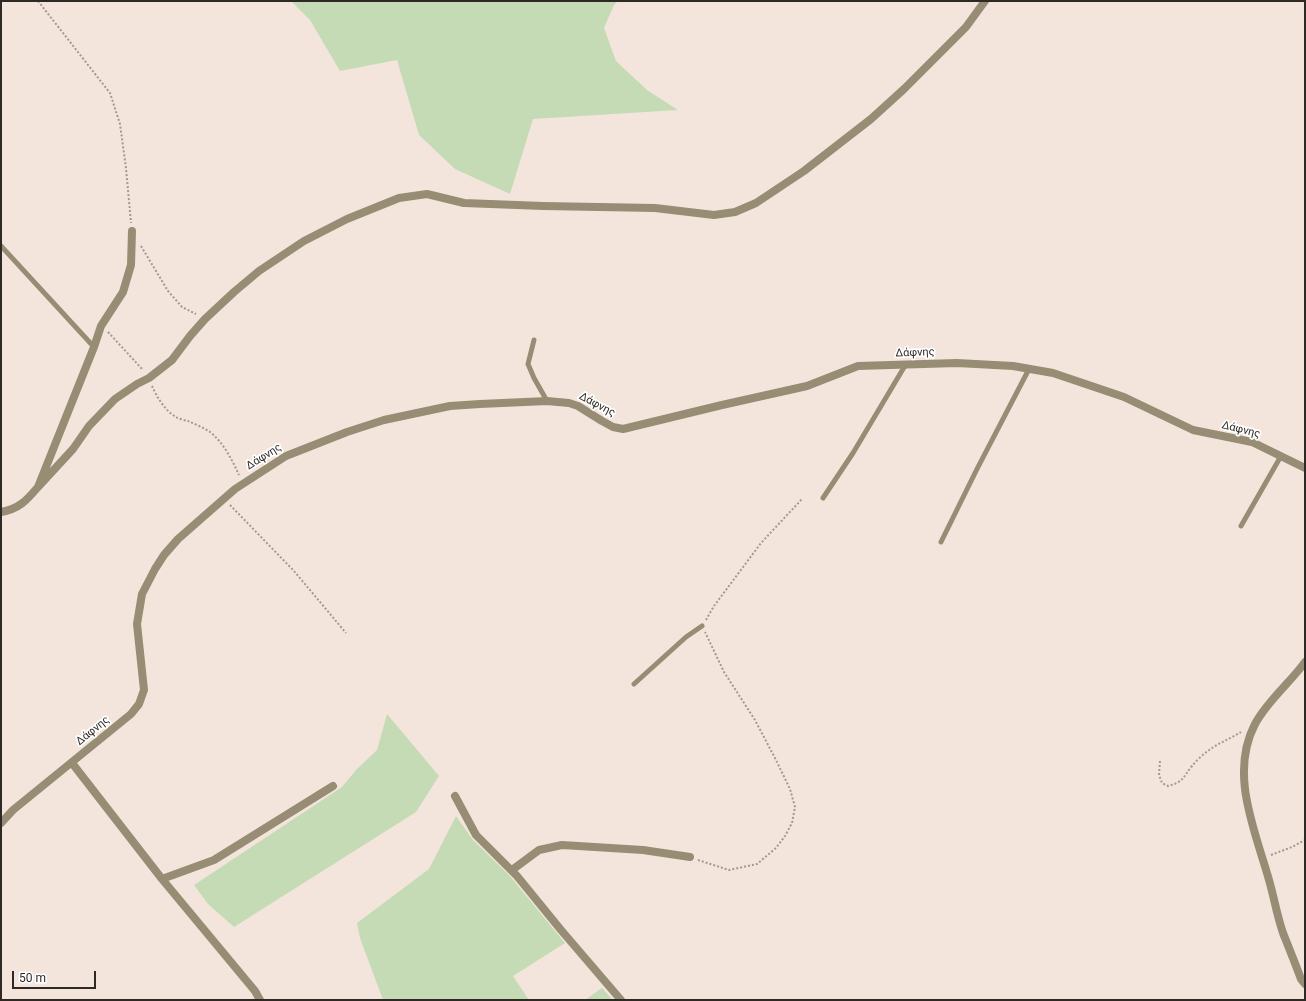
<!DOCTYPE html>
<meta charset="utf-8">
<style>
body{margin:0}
#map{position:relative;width:1306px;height:1001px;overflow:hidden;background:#f4e5dc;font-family:Roboto,sans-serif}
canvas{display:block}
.frame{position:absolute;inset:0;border:2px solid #2e2925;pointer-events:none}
.scale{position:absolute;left:12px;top:971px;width:84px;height:18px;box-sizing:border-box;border:2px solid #2e2925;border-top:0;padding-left:5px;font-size:12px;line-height:14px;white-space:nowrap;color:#2e2925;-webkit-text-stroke:3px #fff;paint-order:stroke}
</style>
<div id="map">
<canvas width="1306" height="1001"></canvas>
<div class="frame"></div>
<div class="scale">50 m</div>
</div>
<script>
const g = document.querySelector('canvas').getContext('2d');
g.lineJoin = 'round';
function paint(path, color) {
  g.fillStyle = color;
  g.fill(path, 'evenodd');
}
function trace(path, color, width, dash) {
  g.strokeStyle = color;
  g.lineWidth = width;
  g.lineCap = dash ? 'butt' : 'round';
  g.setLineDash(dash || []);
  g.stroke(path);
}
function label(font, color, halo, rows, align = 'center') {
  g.font = font + ' Roboto,sans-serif';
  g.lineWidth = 3.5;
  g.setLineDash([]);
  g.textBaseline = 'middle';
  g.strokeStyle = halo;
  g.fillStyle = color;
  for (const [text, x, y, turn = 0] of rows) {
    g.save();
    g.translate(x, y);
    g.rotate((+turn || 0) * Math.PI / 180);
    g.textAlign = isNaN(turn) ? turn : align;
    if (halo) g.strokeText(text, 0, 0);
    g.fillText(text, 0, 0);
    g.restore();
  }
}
paint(new Path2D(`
 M291 1H618L614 5 604 28 616 61 647 90 678 110 533 119 510 194 455 169 419 135 397 60 340 71 310 20Z
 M387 714 439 776 416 812 234 927 208 904 194 885 342 787 356 770 377 750Z
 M456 816 473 840 509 875 565 943 513 976 529 1000H383L360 938 357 923 429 869Z
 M602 988 613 1000H585Z`), '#c5dbb6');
trace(new Path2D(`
 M38 1 110 93 120 124 126 168 131 223
 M141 246 168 291 182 307 196 314
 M108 332 143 370
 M152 386C157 397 165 411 176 417 179 419 184 420 188 421 195 424 204 428 210 432 224 443 232 460 239 475
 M230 505 294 571 346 633
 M706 620 714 606 761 543 802 499
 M1160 761 1159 775 1162 783 1168 786C1184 782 1183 777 1192 766 1196 761 1202 755 1208 751 1218 743 1230 739 1241 732
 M1271 855 1292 847 1305 840
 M698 860 729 870 757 864 776 848 785 836 792 823 795 807 790 789 776 760 755 720 724 672 705 632`), '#a29891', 2, [2, 2]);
trace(new Path2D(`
 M1 246 94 347
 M534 340 528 364 534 378 547 401
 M823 498 853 453 906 364
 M1241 526 1281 456
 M941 542 977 469 1029 369
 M634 684 686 637 702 626`), '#968d74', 5);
trace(new Path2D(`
 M38 487 73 449 89 426 115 399 137 384 149 378 172 360 190 336 205 319 234 292 259 271 304 241 347 219 399 198 427 194 464 203 543 206 655 208 714 215 735 212 756 203 804 171 871 119 904 89 966 27 985 1
 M1 512C19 509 27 500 38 487L94 347 101 326 123 292 131 265 132 231
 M1305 662C1290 683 1268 700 1255 724 1229 774 1255 830 1269 880 1274 897 1277 916 1283 933 1289 948 1295 963 1301 979L1305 984
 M72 763 162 879 255 991 260 1000
 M455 796 476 835 517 876 561 930 621 1000
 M1 823 13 810 131 714 139 704 144 690 137 624 142 594 155 569 164 555 178 539 235 489 286 456 347 432 384 420 450 406 480 404 547 401 569 403 578 406 602 421 613 427 623 429 722 405 807 386 858 366 957 363 1013 366 1053 373 1124 397 1193 430 1252 442 1305 468
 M512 870 539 850 562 845 643 850 690 857
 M162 879 214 860 333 786`), '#968d74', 8);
label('11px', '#2e2925', '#fff', [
 ["Δάφνης",915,353,-2],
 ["Δάφνης",597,405,28],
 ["Δάφνης",1241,430,14],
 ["Δάφνης",264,457,-32],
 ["Δάφνης",93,731,-39]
]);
</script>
